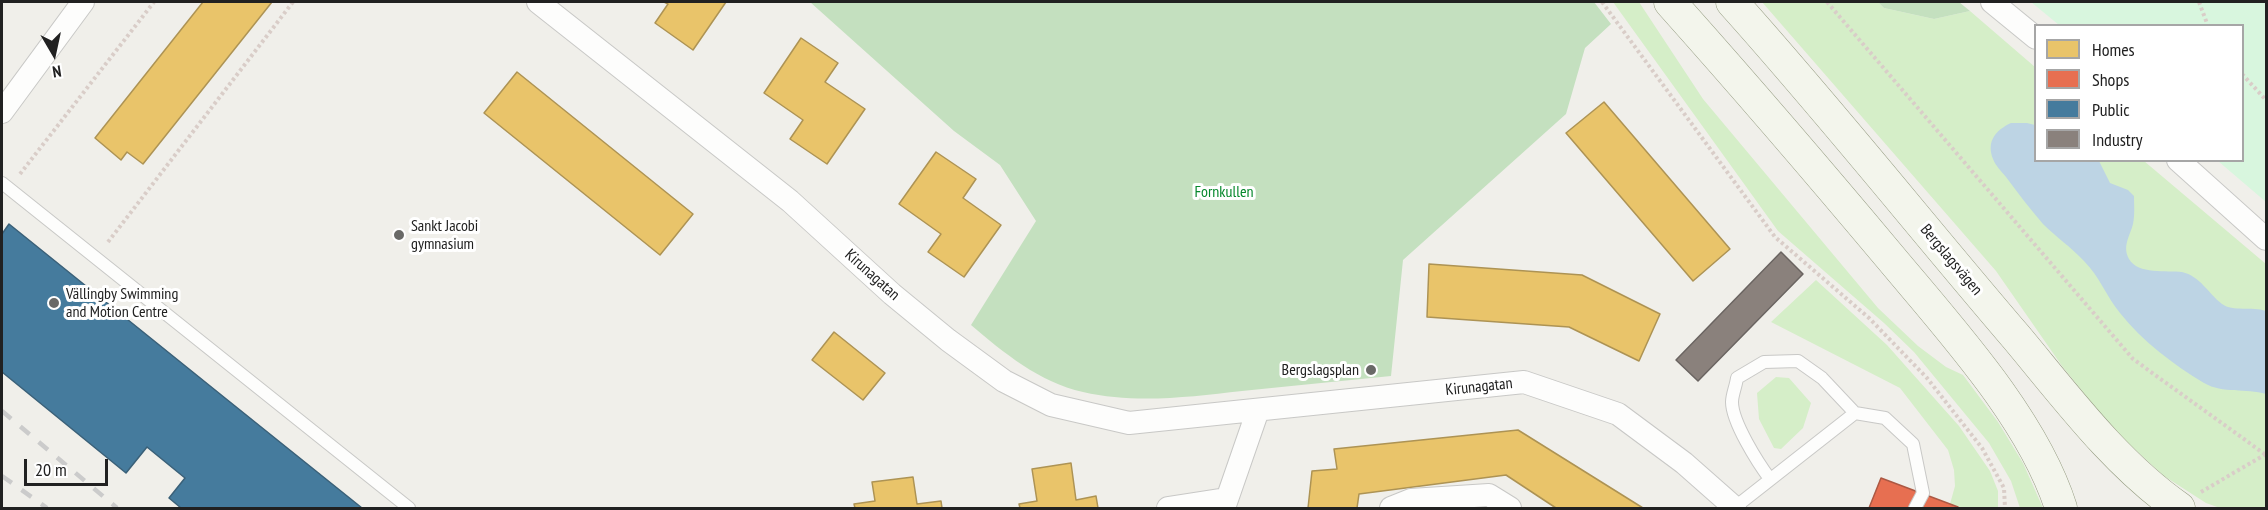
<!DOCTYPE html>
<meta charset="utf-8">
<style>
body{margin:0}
#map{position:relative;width:2268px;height:510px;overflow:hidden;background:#f0efea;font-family:"PT Sans Narrow",sans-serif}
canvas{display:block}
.frame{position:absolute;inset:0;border:3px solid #212121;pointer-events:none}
.legend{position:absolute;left:2034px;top:24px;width:210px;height:138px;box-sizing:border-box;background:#fff;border:2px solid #a6a6a6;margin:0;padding:8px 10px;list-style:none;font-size:18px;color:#212121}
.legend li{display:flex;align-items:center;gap:12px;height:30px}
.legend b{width:30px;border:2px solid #a6a6a6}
.north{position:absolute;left:24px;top:24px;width:60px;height:60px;-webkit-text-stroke:4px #fff;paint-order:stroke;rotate:171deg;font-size:16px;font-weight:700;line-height:24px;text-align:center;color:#212121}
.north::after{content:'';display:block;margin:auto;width:21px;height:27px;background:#212121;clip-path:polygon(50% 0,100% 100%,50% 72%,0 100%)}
.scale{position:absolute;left:24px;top:459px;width:84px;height:27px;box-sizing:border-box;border:3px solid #212121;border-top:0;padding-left:8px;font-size:18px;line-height:21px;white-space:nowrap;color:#212121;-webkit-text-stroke:4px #fff;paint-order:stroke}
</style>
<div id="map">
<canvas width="2268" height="510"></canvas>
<div class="frame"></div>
<ul class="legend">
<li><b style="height:16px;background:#e9c46a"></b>Homes</li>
<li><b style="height:16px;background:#e76f51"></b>Shops</li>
<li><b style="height:16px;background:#457b9d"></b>Public</li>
<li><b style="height:16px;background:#8a817c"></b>Industry</li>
</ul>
<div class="north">N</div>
<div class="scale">20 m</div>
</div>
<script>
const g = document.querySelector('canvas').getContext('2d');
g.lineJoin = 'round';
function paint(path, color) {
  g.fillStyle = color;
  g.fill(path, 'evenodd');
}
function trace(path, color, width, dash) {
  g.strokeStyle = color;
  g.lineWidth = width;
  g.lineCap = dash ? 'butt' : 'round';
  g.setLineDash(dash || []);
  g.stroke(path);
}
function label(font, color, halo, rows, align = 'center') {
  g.font = font + ' "PT Sans Narrow",sans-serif';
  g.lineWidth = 6;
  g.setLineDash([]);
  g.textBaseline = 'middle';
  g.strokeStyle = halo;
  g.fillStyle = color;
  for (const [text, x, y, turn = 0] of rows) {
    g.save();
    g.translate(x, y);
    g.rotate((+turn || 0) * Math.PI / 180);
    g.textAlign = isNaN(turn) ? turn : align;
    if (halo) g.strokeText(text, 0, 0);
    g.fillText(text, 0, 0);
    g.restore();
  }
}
paint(new Path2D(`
 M1613 2H1639L1703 99 1878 308 1918 346 1946 367 1963 375 1998 422 2023 463 2043 508H2020L2011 481 1989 443 1914 352 1884 323 1778 231Z
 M1762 2H1878L1884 8 1934 19 1970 11 2035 67 2036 160 2144 161 2266 264V508H2220L2206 503 2164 476 2128 443 2095 407 2062 366 1996 271Z
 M1816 280 1887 345 1959 426 1990 471 1998 491V508H1958L1950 504 1955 486 1954 470 1948 450 1900 388 1771 322Z
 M1776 377 1789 378 1811 403 1803 428 1781 449 1774 448 1759 419 1757 393Z`), '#d5eec8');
paint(new Path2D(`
 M810 2H1594L1611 24 1585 48 1566 114 1403 260 1391 376C1341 381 1291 386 1242 391 1189 397 1135 404 1083 392 1039 382 1004 353 971 325L1036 221 1000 165 954 131Z
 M1878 2H1959L1970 11 1934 19 1884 8Z`), '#c4e0bf');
paint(new Path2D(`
 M2031 2H2266V202L2218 161 2242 160V26L2059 25Z`), '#d8f6de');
paint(new Path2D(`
 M2011 123H2027L2035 125 2036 160 2099 161 2110 183 2128 190 2134 196C2134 205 2135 215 2133 224 2130 236 2122 246 2129 259 2138 275 2167 270 2182 272 2200 276 2208 293 2222 304 2233 312 2252 306 2266 311V394C2246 388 2223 394 2204 383 2174 365 2142 341 2120 313 2106 296 2100 277 2084 261 2071 247 2056 237 2043 224 2030 209 2018 193 2006 177 2002 172 1995 165 1993 159 1986 141 1996 130 2011 123Z`), '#bdd4e4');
const homes = new Path2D(`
 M203 2H272L143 164 127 152 121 160 95 138Z
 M664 2H726L693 50 655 23 668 4Z
 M801 38 838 63 825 82 865 109 827 164 790 139 803 120 764 93Z
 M517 72 693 214 660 255 484 113Z
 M1604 102 1730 249 1693 281 1566 133Z
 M936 152 976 179 963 198 1001 225 964 277 928 252 941 234 899 204Z
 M1429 264 1582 275 1660 314 1639 361 1569 327 1427 317Z
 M834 332 885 373 863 400 812 360Z
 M1518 430 1643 508H1556L1506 475 1359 494 1357 508H1308L1312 471 1337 469 1334 449Z
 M1071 463 1076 500 1096 496 1098 508H1020L1019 504 1037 501 1032 469Z
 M913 477 917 504 941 501 942 508H855L854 504 875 501 872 482Z`);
paint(homes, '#e9c46a');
trace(homes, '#ad9354', 1.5);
const shops = new Path2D(`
 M1881 478 1958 507V508H1869Z`);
paint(shops, '#e76f51');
trace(shops, '#ac5843', 1.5);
const public = new Path2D(`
 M9 224 225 398 362 508H181L169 498 185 478 147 447 126 473 2 372V234Z`);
paint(public, '#457b9d');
trace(public, '#3a6078', 1.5);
const industry = new Path2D(`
 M1781 252 1803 274 1698 381 1676 360Z`);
paint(industry, '#8a817c');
trace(industry, '#6a6461', 1.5);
const service = new Path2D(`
 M2 183 409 508
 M1770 479C1758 463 1732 422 1732 402 1732 395 1736 386 1737 378L1764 362 1798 361 1822 378 1855 413
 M1734 508 1855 413 1885 418 1913 444 1923 493 1915 508`);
const minor = new Path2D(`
 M538 2 790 201 892 294 948 340 1004 381 1051 405 1129 423 1524 382 1618 414 1684 463 1735 508
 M1992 2 2036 38
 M2 112 83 2
 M2178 160 2266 239
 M1168 508 1226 499
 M1224 508 1258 410
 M1391 508 1411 500 1489 495 1510 508`);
const secondary = new Path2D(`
 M1670 2C1745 86 1818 171 1890 257 1950 329 2033 419 2061 508
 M1732 2C1830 111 1921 226 2017 338 2067 398 2115 463 2179 508`);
trace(service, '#c8c8c6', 14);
trace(minor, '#c8c8c6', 24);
trace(secondary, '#949b80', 33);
trace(new Path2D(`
 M1602 2 1775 237 1869 318 1927 378 1982 448 2004 488 2005 508
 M1827 2 2133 359 2266 455
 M2199 2 2208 26
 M2242 74 2266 100
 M20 174 154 2
 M108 242 293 2
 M2201 492 2266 454`), '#d9cdc8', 4, [3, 3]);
trace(service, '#fdfdfc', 12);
trace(minor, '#fdfdfc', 22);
trace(secondary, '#f3f5ec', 32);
trace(new Path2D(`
 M2 411 117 508
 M2 476 47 508`), '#cbcbcb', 4.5, [12, 12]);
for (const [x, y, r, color] of [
 [399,235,6,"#696967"],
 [54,303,6,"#696967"],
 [1371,370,6,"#696967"]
]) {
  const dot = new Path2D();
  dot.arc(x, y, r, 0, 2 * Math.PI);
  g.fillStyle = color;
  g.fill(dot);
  trace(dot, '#fff', 2);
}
label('16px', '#06882c', '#fff', [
 ["Fornkullen",1224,192]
]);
label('16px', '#212121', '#fff', [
 ["Sankt Jacobi",411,226],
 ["gymnasium",411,244],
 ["Vällingby Swimming",66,294],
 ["and Motion Centre",66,312],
 ["Bergslagsplan",1359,370,"right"]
], 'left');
label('16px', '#212121', '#fff', [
 ["Bergslagsvägen",1951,260,50],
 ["Kirunagatan",872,275,42],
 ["Kirunagatan",1479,387,-6]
]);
</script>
